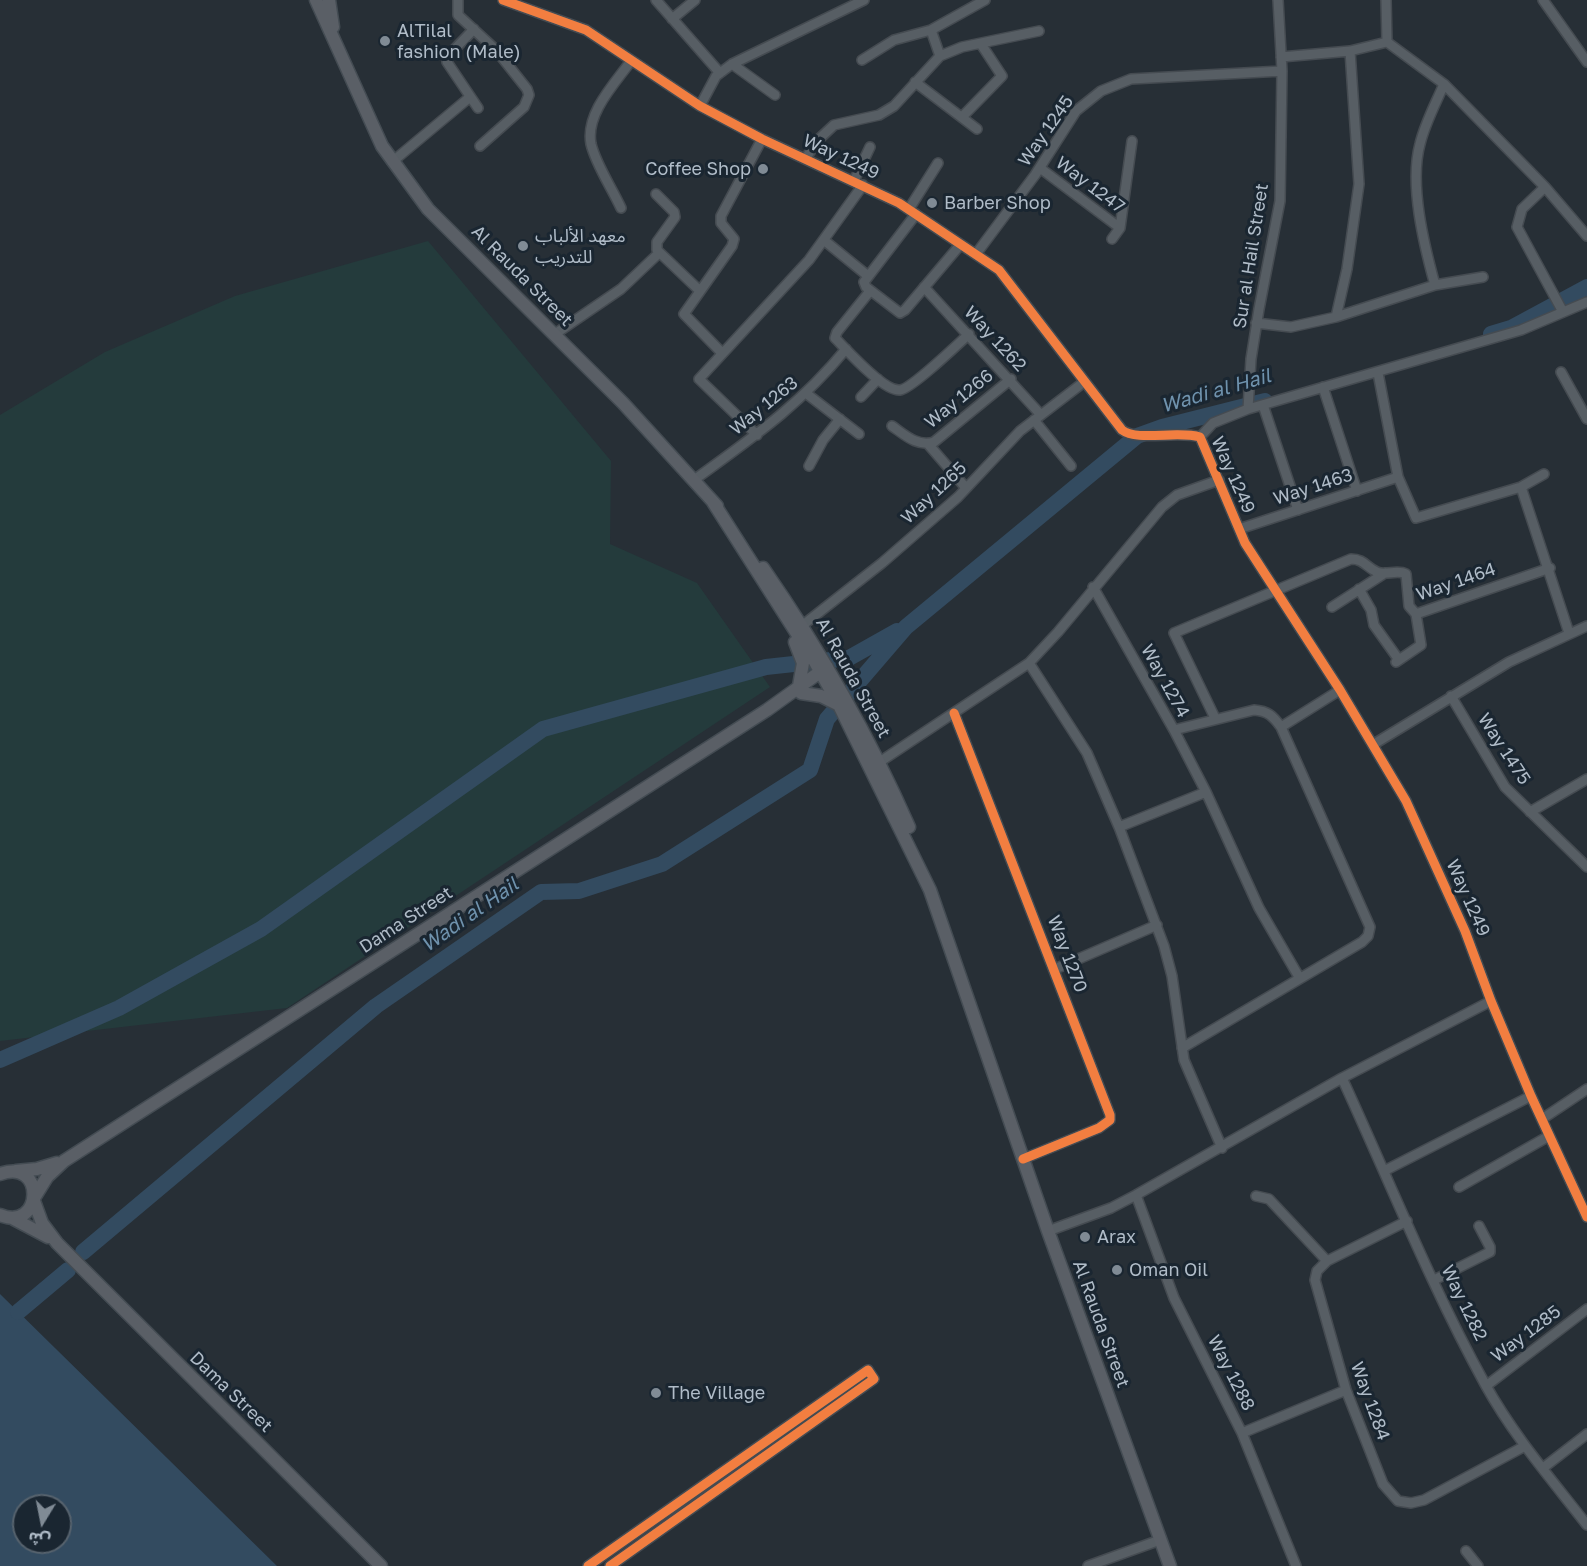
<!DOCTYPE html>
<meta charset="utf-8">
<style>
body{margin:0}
#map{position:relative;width:1587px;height:1566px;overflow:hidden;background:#272f36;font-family:"Golos Text","Noto Sans Arabic",sans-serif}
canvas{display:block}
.north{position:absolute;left:12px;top:1494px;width:60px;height:60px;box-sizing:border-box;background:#1a2631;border:2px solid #56626d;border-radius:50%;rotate:190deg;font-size:16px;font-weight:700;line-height:24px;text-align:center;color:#b0bcc8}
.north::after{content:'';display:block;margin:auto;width:21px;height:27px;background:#808b95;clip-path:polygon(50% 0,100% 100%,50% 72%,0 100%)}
</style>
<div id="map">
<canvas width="1587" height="1566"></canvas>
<div class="north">ش</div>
</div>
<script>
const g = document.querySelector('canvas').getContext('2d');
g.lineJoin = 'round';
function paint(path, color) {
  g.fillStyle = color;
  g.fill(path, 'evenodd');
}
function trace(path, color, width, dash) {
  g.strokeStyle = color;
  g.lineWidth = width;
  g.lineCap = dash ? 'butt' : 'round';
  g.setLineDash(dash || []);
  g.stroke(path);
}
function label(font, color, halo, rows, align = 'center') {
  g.font = font + ' "Golos Text","Noto Sans Arabic",sans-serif';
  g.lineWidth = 6;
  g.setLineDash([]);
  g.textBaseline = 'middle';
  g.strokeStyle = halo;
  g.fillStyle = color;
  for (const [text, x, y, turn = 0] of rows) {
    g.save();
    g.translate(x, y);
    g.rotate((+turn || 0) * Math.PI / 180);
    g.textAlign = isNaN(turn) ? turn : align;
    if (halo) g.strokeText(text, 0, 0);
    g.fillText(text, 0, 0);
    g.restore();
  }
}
paint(new Path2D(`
 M428 241 611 461 610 544 697 583 770 687 287 1008 0 1041V415L105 352 235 296Z`), '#243b3c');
paint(new Path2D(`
 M0 1294 277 1566H0ZM24 1506H60V1542H24Z`), '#334b60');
trace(new Path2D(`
 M1491 334 1511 328 1587 287
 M0 1060 119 1008 261 929 543 729 766 667 849 658 897 631
 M83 1252 376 1006 541 892 579 891 662 864 810 770 827 719 906 627 1137 436 1162 427 1265 401
 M18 1312 68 1270`), '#334b60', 16);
const minor = new Path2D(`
 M458 0V15L496 50 527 89 529 95 524 107 480 146
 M503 0 586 30 700 106 762 139 899 203 999 270 1122 430C1138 442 1177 430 1200 437L1245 543 1340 690 1406 801 1465 931 1491 1001 1531 1096 1587 1217
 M656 0 720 73
 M1386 0 1387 42 1444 84 1545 187 1587 236
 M1543 0 1587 62
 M672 19 695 0
 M474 29 449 55 447 62 478 108
 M940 56 931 30 985 0
 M1281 57 1350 51 1387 42
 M862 60 894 40 931 30
 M732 64 775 95
 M915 82 977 129
 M700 106 716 76 732 64 864 0
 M962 117 1002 76 981 44
 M805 159 819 139 834 125 879 115 894 106 940 56 962 47 1039 31
 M392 162 470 97
 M1040 168 1120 228
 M854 181 870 147
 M1545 187 1522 209 1517 227 1563 312
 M656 194 674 212 675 217 657 242V250L700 291
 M621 208C612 188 596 165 591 144 585 114 615 83 631 61
 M909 209 938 163
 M916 214 864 282 866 287 900 313 905 310 960 245
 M1112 239 1120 228 1132 141
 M825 241 868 276
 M976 254 1035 175 1076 111 1101 91 1131 79 1282 71
 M1435 285C1424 245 1409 184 1420 144 1425 123 1436 103 1444 84
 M924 287 1041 415
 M870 291 837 332 835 338C847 350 884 392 900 390 911 389 958 344 969 334
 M1336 317 1347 269 1359 184 1350 51
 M1256 323 1291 327 1336 317 1435 285 1483 277
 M555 334 621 289 659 253
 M722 353 684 314 732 246 734 239 721 223V216L762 139
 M1561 372 1587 419
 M1378 373 1398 477 1416 518 1521 487 1544 474
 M1323 387 1357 491
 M807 394 859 434
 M861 397 878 379
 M1263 405 1298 510
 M1248 409 1251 359 1259 309 1280 201 1282 71 1278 0
 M1034 420 1071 466
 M892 426C905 435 917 447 934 442L1011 379
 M757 435 699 379 809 260 863 185
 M1200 437 1213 423 1248 409 1521 330 1587 302
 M928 444 966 488
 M809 466 823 440 840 419
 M694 480C753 437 799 406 846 349
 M1521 487 1569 633
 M1239 529 1398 477
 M1093 587 1174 730 1206 792 1259 908 1299 977
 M1359 589 1371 610 1374 625 1399 660
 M1332 607 1385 573
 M1416 614 1550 568
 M803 625 882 563 958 497 1020 431 1084 382
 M1396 662 1421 645 1416 614
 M1029 663 1087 753 1119 827 1164 946 1172 976 1184 1060 1222 1148
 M1451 696 1505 787 1587 867
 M954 713 1110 1115V1120L1099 1128 1023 1159
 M1215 718 1174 633 1351 559C1364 559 1366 567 1377 572 1386 576 1397 569 1406 574L1409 606 1416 614
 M1281 727 1340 690
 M1174 730 1254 710C1268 711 1273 716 1281 727L1370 927 1368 936 1362 942 1182 1048
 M1374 744 1509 662 1587 626
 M875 765 1029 663 1058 632 1162 507 1177 495 1219 480
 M1530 812 1587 779
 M1119 827 1206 792
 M1055 969 1157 925
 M1342 1078C1389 1180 1431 1286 1485 1384 1513 1435 1552 1480 1587 1525
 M1542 1119 1587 1089
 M1384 1171 1531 1096
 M1459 1187 1549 1136
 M1136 1195 1174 1298 1242 1433 1296 1566
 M1256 1196 1269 1199 1327 1261
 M1407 1221 1327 1261 1317 1271 1315 1280 1346 1390 1383 1484 1398 1501 1411 1503 1424 1500 1525 1446
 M1048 1231 1111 1208 1136 1195 1342 1078 1491 1001
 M1434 1280 1490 1252V1247L1479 1226
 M1486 1386 1587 1309
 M1242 1433 1346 1390
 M1543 1468 1587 1434
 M1466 1551 1478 1566
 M588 1566 868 1370 874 1379 610 1566
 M1088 1566 1160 1540`);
const major = new Path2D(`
 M316 0 382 146 428 209 623 403 717 506
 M329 0 333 27
 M713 502 815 662 839 705 930 890 1048 1231 1170 1566
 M763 568C820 650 869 736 909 827
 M795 642 803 663 799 686
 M801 693 821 696 839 705
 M16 1171 37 1169 57 1163
 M0 1174C46 1157 43 1233 0 1215
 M34 1198 47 1177 64 1161 767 710 827 667
 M34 1201 42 1223 57 1243 381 1566
 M12 1218 48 1237`);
trace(minor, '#454b51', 12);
trace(major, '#444c53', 15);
trace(minor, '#575e64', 9);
trace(major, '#5a5f66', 12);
trace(new Path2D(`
 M503 0 586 30 700 106 762 139 899 203 999 270 1122 430C1138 442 1177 430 1200 437L1245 543 1340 690 1406 801 1465 931 1491 1001 1531 1096 1587 1217
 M954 713 1110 1115V1120L1099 1128 1023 1159
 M588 1566 868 1370 874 1379 610 1566`), '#f27e40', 9);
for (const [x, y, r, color] of [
 [385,41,6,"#808b95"],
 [763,169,6,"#808b95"],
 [932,203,6,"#808b95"],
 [523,246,6,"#808b95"],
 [1085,1237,6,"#808b95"],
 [1117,1270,6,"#808b95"],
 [656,1393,6,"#808b95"]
]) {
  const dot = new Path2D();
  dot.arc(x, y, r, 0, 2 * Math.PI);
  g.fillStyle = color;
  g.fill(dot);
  trace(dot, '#1a2631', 2);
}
label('18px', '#b0bcc8', '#1a2631', [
 ["AlTilal",397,31],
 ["fashion (Male)",397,52],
 ["Coffee Shop",751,169,"right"],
 ["Barber Shop",944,203],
 ["معهد الألباب",535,236],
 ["للتدريب",535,257],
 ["Arax",1097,1237],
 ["Oman Oil",1129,1270],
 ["The Village",668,1393]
], 'left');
label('18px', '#b0bcc8', '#1a2631', [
 ["Way 1245",1046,131,-55],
 ["Way 1249",841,157,25],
 ["Way 1247",1090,185,37],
 ["Sur al Hail Street",1251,256,-81],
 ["Al Rauda Street",522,276,45],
 ["Way 1262",995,339,47],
 ["Way 1266",959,399,-39],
 ["Way 1263",764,406,-39],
 ["Way 1249",1233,475,66],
 ["Way 1463",1313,487,-18],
 ["Way 1265",934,493,-43],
 ["Way 1464",1456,582,-19],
 ["Al Rauda Street",853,678,61],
 ["Way 1274",1165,681,61],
 ["Way 1475",1504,749,57],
 ["Way 1249",1468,898,66],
 ["Dama Street",406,920,-33],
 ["Way 1270",1067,954,69],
 ["Way 1282",1464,1303,64],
 ["Al Rauda Street",1101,1324,70],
 ["Way 1285",1526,1334,-37],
 ["Way 1288",1231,1373,63],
 ["Dama Street",231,1392,44],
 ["Way 1284",1370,1401,70]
]);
label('italic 20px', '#6f92ad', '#1a2631', [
 ["Wadi al Hail",1216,391,-16],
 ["Wadi al Hail",470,915,-35]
]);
</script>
